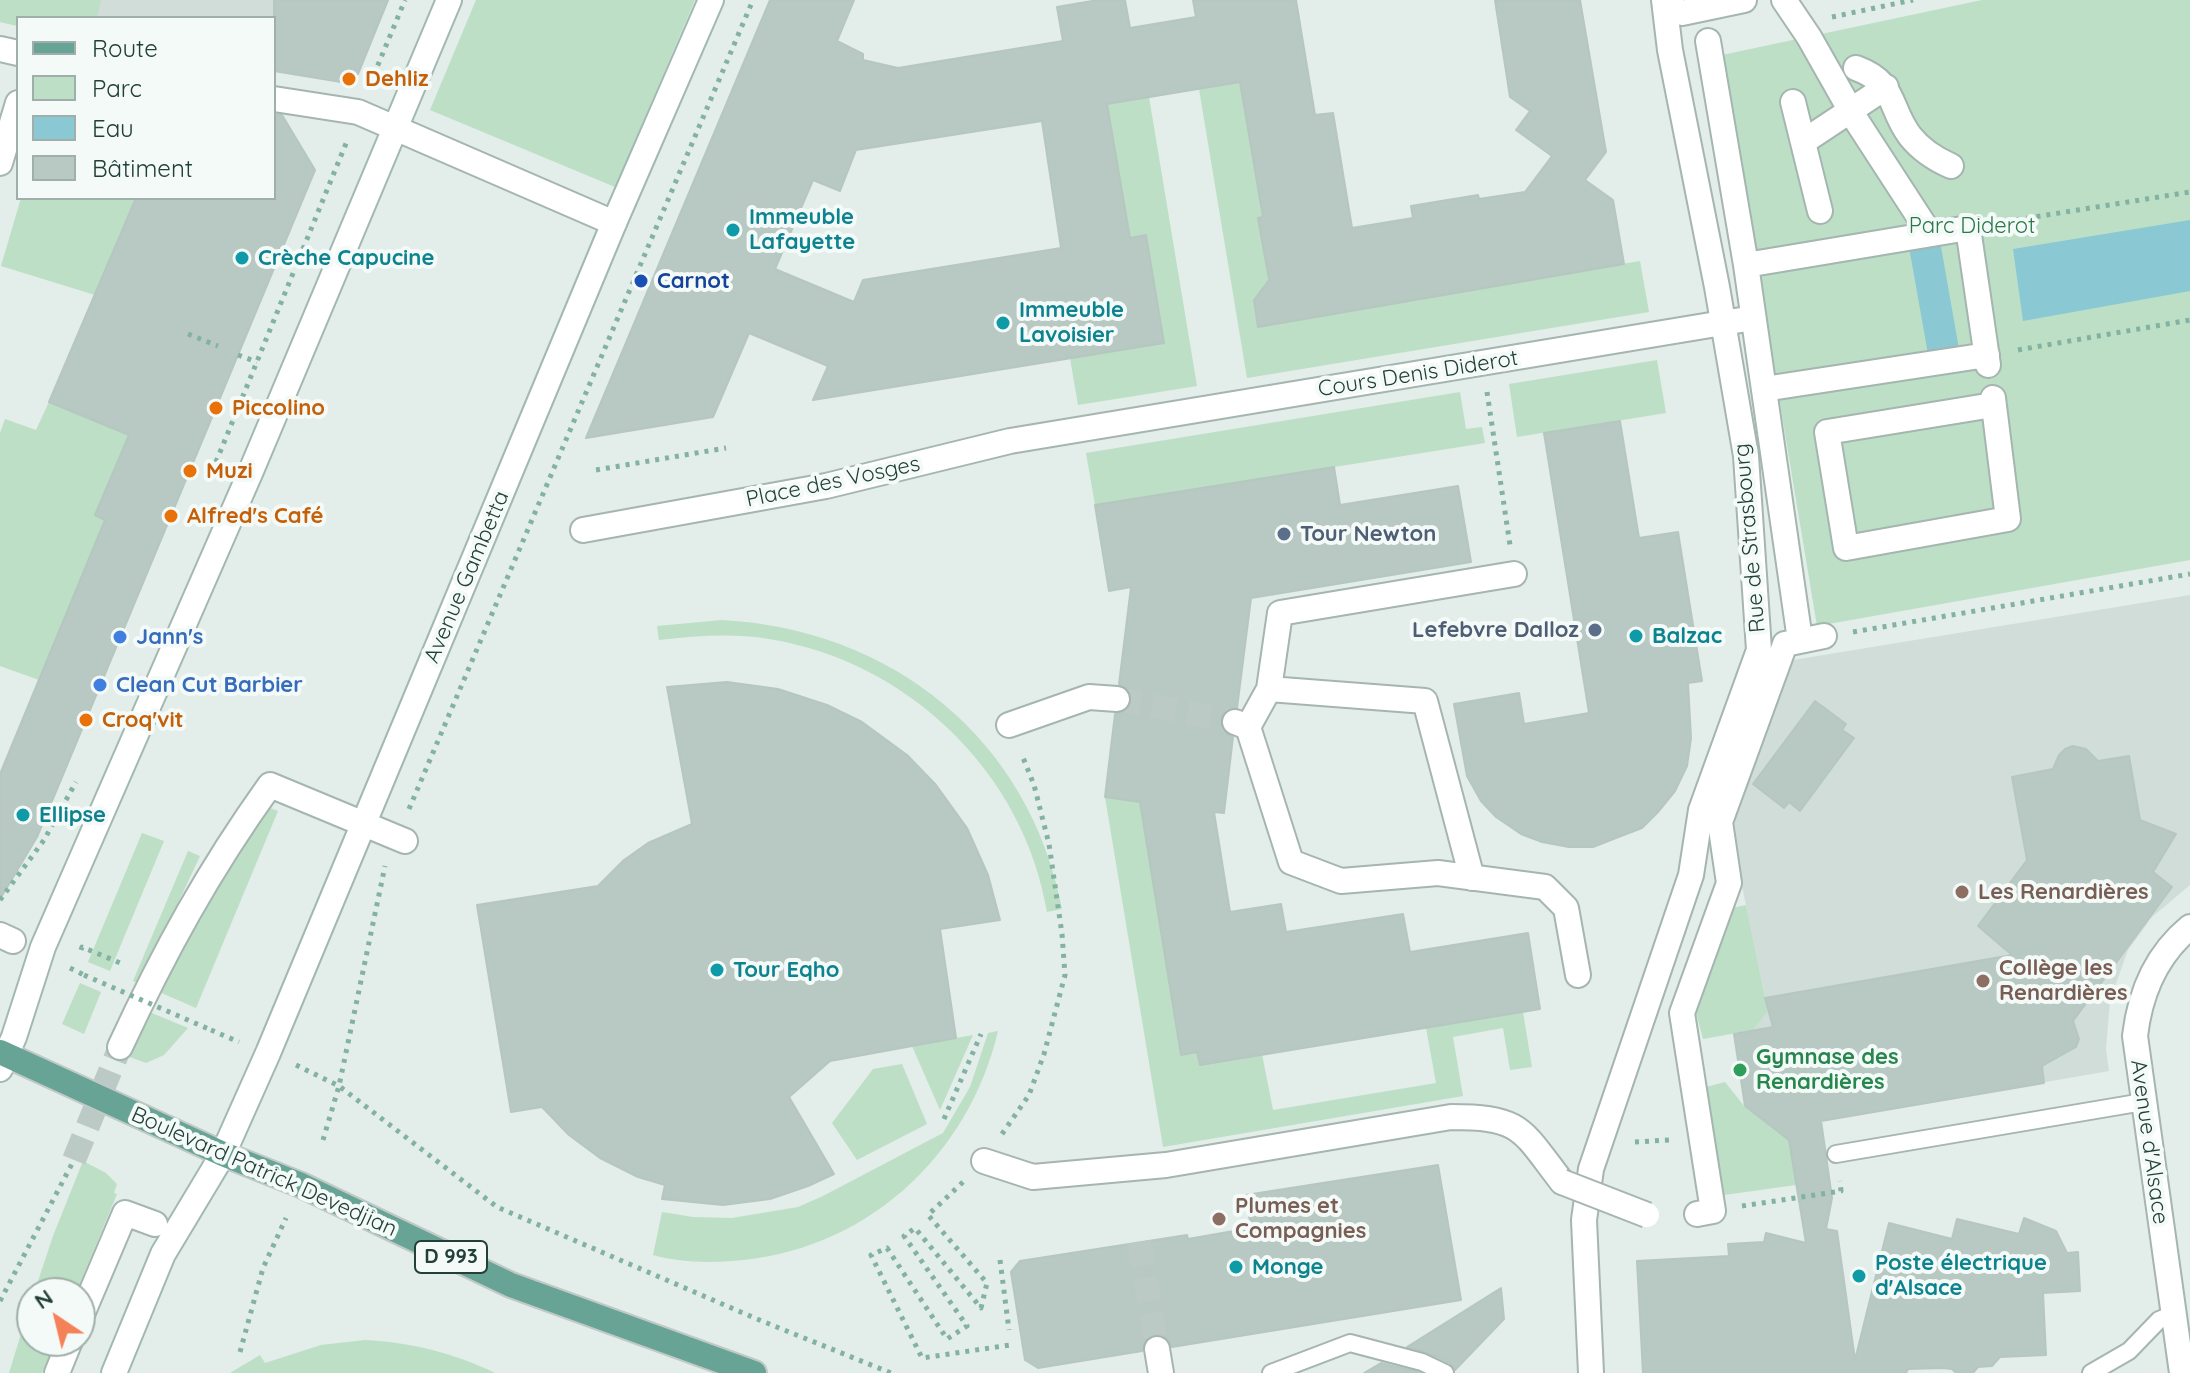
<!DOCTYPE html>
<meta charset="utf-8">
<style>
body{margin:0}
#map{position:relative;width:2190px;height:1373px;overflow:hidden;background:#e3ede9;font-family:Quicksand,sans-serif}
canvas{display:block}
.legend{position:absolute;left:16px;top:16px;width:260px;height:184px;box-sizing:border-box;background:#f4faf7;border:2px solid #a0afab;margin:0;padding:10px 14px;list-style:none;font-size:24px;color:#223f38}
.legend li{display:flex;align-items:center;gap:16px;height:40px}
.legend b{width:40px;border:2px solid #a0afab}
.north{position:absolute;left:16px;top:1277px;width:80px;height:80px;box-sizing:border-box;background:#f4faf7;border:2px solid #a0afab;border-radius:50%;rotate:325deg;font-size:22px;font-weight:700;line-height:32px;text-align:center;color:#223f38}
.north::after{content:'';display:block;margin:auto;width:28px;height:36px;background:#f58159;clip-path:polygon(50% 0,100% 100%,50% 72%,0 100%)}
</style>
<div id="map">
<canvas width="2190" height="1373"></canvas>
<ul class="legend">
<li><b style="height:10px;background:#67a495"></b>Route</li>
<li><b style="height:22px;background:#bcdfc6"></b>Parc</li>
<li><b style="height:22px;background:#8ac8d4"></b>Eau</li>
<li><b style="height:22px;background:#b8c8c2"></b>Bâtiment</li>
</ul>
<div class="north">N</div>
</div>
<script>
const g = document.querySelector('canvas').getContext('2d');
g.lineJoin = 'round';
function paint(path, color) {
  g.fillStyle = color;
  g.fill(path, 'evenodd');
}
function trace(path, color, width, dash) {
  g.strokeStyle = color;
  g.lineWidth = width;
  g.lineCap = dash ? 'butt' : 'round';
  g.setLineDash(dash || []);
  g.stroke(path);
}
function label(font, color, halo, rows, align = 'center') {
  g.font = font + ' Quicksand,sans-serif';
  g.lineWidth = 8;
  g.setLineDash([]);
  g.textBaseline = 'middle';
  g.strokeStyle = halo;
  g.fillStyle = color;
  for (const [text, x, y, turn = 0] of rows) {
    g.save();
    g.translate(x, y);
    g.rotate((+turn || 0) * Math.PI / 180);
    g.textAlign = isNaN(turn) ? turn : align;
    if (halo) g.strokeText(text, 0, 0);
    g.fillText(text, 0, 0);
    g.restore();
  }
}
paint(new Path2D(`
 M0 0H283L274 18H18V26L0 22Z
 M2190 595V885L2152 917 2128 950 2110 1000 2106 1049 2109 1071 1821 1121 1829 1180 1796 1185 1788 1140 1745 1106 1734 1034 1753 1030 1768 1010 1729 824 1793 660Z`), '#d1ddd8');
paint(new Path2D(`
 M0 0H101L97 18H18V26L0 22Z
 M476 0H695L615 187 430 110Z
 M1982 0H2190V560L1817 626 1722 55Z
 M1240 82 1263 217 1258 218 1268 280 1254 300 1258 327 1640 261 1649 312 1247 378 1199 89Z
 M1149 97 1197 386 1078 405 1070 358 1164 343 1146 236 1130 238 1107 104Z
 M21 198H136L95 295 1 266Z
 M1657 360 1666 413 1517 437 1509 384Z
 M1460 392 1466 429 1482 427 1485 443 1095 505 1086 453Z
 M49 402 129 435 95 515 105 520 39 680 0 666V433L5 419 36 430Z
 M722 620C892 629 1030 739 1062 909L1047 912C1024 772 907 661 769 639 732 633 696 636 659 640L657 626Z
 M1105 797 1144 803 1141 808 1181 1055 1197 1052 1200 1065 1262 1054 1273 1110 1436 1083 1426 1028 1523 1012 1532 1067 1510 1070 1503 1028 1453 1037 1463 1096 1163 1147Z
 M270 808 278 811 196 1008 157 991C191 927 229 867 270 808Z
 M142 833 164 841 110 971 88 962Z
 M188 851 200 856 140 984 133 981Z
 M1746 905 1768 1011 1753 1030 1703 1039 1695 1009 1732 908Z
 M80 983 101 992 84 1034 62 1024Z
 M147 1011 188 1028 164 1055 146 1063 127 1056Z
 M998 1031C968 1158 863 1253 731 1261 705 1263 678 1262 653 1255L662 1212 693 1217 732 1218 798 1207 823 1196 943 1133 970 1087 988 1033Z
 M973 1035 940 1110 912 1046Z
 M902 1064 927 1124 857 1160 832 1123 873 1069Z
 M1725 1082 1745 1107 1789 1140 1796 1185 1724 1195 1706 1087Z
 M83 1161 106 1173 117 1184 114 1193 117 1194 76 1293H34L53 1236Z
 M32 1298V1341H56L42 1373H9Z
 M365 1340C408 1342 455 1353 495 1373H230L260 1355 265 1363 321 1345Z`), '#bcdfc6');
paint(new Path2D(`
 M2190 220V291L2023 321 2013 249Z
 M1940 241 1959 349 1928 354 1909 247Z`), '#8ac8d4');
const building = new Path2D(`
 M274 0H388L358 74 341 82 274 71Z
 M770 0H854L837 41 863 54V60L898 68 1063 41 1057 7 1098 0H1125L1130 28 1196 17 1193 0H1296L1315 115 1333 113 1352 228 1413 218 1411 206 1478 195 1479 199 1525 192 1552 156 1516 130 1530 111 1510 97 1495 0H1580L1606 152 1585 180 1613 200 1624 264 1258 327 1254 300 1269 280 1258 218 1263 217 1240 82 1107 104 1130 238 1146 235 1164 343 813 400 828 366 749 333 713 417 586 438ZM1042 121 1061 248 863 280 854 302 775 269 813 180 840 191 856 150Z
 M274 114 282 115 315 170 37 837 0 899V774L105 520 95 515 129 435 49 402 136 198H274Z
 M1620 421 1639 538 1678 532 1702 681 1688 683 1691 738 1687 766 1675 791 1658 812 1642 828 1621 836 1593 847H1569L1542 842 1521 834 1496 817 1481 801 1467 776 1454 704 1519 693 1524 724 1589 713 1544 433Z
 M1334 467 1340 505 1458 486 1471 562 1251 598 1237 708 1226 710 1221 717 1223 731 1233 737 1224 813 1214 812 1230 912 1281 904 1286 932 1403 914 1410 952 1528 933 1540 1009 1200 1065 1197 1052 1181 1055 1140 802 1105 797 1115 714 1124 712 1132 701 1130 692 1119 684 1131 587 1109 591 1095 505Z
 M727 682 778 689 827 705 862 722 907 755 936 785 967 828 988 875 1000 920 940 929 956 1038 830 1061 789 1097 834 1174 808 1186 770 1199 723 1205 662 1199 665 1185 638 1177 600 1158 569 1135 542 1107 511 1112 477 905 598 886 624 860 648 843 692 824 667 687Z
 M1815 701 1846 724 1842 730 1854 738 1800 811 1789 802 1784 808 1753 784Z
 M2073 746 2086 749 2098 761 2129 756 2140 820 2176 834 2153 872 2172 887 2073 1021 2079 1039 2076 1047 2042 1066 2044 1083 1821 1121 1832 1198 1826 1229 1837 1231 1855 1360 1889 1223 1952 1239 1957 1219 2019 1234 2024 1218 2056 1231 2067 1253 2078 1252 2080 1291 2043 1293 2046 1355 2000 1357 1992 1366 1978 1367 1973 1373H1956L1952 1369 1942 1368 1908 1369 1906 1373H1643L1637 1261 1729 1256 1728 1244 1764 1242 1766 1233 1806 1243 1789 1140 1745 1106 1734 1034 1773 1027 1765 998 2012 955 1978 926 2027 860 2012 777 2053 769 2059 755 2065 749Z
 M1438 1165 1461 1300 1172 1347 1168 1339 1155 1334 1147 1338 1142 1351 1038 1368 1025 1360 1011 1272 1020 1261 1187 1235 1188 1239 1251 1228 1246 1195Z
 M1501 1288 1504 1319 1455 1370 1450 1363 1426 1352 1407 1347Z
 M1381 1363 1418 1372 1420 1373H1364Z`);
paint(building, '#b8c8c2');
trace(building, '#b5c7c0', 2);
trace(new Path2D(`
 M1117 699 1235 722
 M74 1160 120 1047
 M1139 1242 1157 1349`), '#bccac6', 24, [24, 12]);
const service = new Path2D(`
 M1836 1154 2143 1102
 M1271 1373 1350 1343 1422 1362 1445 1373
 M2091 1373 2129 1351 2159 1320 2174 1314`);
const pedestrian = new Path2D(`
 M1784 0 1809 37 1856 120 1930 234
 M1708 41 1746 265 1800 640
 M1856 68C1897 83 1888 107 1910 136 1921 150 1935 159 1951 166
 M1793 102 1820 211
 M1803 142 1886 87
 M1746 265 1968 228 1988 365
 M1764 389 1987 355
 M1993 398 2008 519 1846 548 1827 432 1993 405
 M583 530 826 486 1010 441 1753 318
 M1785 644 1824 636
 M1269 689 1425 701 1472 878
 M1235 722 1248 727 1291 862 1341 881 1438 873 1545 887 1566 908 1578 975
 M1009 725 1089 697 1117 699
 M1248 727 1269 689 1280 613 1514 574
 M0 935 13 941
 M120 1047C164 952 209 870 270 785L405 841
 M984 1161 1033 1177 1166 1165 1451 1117C1522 1117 1521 1129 1562 1182
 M1697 1214 1713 1211 1682 1013 1729 883 1720 822 1785 644
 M80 1319 125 1213 155 1224
 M1157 1349 1161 1373
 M57 1373 70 1341`);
const minor = new Path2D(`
 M1665 4 1682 13 1744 0
 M0 49 18 53
 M274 99 358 112 614 223
 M0 163 18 103
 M1591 1373 1584 1220 1591 1169 1691 875 1701 810 1759 650 1746 456 1717 287 1670 50 1664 0
 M2182 1373 2135 1036C2140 993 2156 955 2190 927`);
const secondary = new Path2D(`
 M0 1069 14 1037 43 947 251 471 449 0
 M114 1373 163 1254 223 1154 268 1053 614 223 711 0`);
const primary = new Path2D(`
 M0 1052 223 1154 301 1185 511 1285 754 1373`);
trace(service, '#a5b5b0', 20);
trace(pedestrian, '#a5b5b0', 28);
trace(minor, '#a5b5b0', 28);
trace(secondary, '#a1b9b1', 28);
trace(primary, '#c1c9c7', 28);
trace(new Path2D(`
 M1832 17 1913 0
 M370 84 405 0
 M1997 223 2190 192
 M188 334 218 346
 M2018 350 2190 320
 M238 355 257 362
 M1487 392 1510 545
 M216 462 347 141
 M596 470 726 448
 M1853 632 2190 574
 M409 809 753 0
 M0 900 44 840 76 782
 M81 950 82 947 125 965
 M70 968 84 975
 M211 1030 239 1042
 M296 1065 339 1086 497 1207 757 1319 891 1373
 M944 1119 981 1034
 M1002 1134 1029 1095 1044 1054 1065 975 1062 934 1049 844 1034 785 1022 755
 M323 1140 339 1086 385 866
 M1635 1142 1669 1140
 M963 1182 928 1215 987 1283 981 1308 915 1228 904 1236 967 1326 947 1339 887 1248 871 1255 922 1358 1010 1345
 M1742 1206 1841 1191 1840 1181
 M1000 1260 1009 1330
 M0 1301 74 1160
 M240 1352 263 1268 286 1218`), '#83b2a3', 5, [4, 6]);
trace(service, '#fff', 16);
trace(pedestrian, '#fff', 24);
trace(minor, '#fff', 24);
trace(secondary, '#fff', 24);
trace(primary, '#67a495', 24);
const pedestrianBridge = new Path2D(`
 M1562 1182 1647 1215`);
trace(pedestrianBridge, '#a5b5b0', 28, []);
trace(new Path2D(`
 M84 975 211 1030`), '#83b2a3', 5, [4, 6]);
trace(pedestrianBridge, '#fff', 24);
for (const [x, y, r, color] of [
 [349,79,8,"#e8710a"],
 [733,230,8,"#0f9aa8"],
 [242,258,8,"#0f9aa8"],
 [641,281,8,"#1a4fb4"],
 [1003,323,8,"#0f9aa8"],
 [216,408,8,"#e8710a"],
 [190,471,8,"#e8710a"],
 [171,516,8,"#e8710a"],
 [1284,534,8,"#5c6f8a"],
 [1595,630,8,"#5c6f8a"],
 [1636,636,8,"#0f9aa8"],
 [120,637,8,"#3f7fe0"],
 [100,685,8,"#3f7fe0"],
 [86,720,8,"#e8710a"],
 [23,815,8,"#0f9aa8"],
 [1962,892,8,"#8d6e63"],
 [717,970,8,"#0f9aa8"],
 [1983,981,8,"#8d6e63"],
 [1740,1070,8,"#2e9e5b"],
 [1219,1219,8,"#8d6e63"],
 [1236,1267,8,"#0f9aa8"],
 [1859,1276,8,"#0f9aa8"]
]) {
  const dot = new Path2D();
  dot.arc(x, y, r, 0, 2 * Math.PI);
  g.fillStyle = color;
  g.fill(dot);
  trace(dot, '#f4faf7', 3);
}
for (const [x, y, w] of [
 [451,1257,72]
]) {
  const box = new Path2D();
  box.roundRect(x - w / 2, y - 16, w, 32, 6);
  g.fillStyle = '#f4faf7';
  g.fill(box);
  trace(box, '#223f38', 2);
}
label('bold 20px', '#223f38', null, [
 ["D 993",451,1257]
]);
label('bold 22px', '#c56008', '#f4faf7', [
 ["Dehliz",365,79],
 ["Piccolino",232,408],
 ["Muzi",206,471],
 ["Alfred's Café",187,516],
 ["Croq'vit",102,720]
], 'left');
label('bold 22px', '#0d838f', '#f4faf7', [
 ["Immeuble",749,217],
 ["Lafayette",749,242],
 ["Crèche Capucine",258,258],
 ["Immeuble",1019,310],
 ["Lavoisier",1019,335],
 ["Balzac",1652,636],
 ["Ellipse",39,815],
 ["Tour Eqho",733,970],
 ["Poste électrique",1875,1263],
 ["d'Alsace",1875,1288],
 ["Monge",1252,1267]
], 'left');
label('22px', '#2b7849', '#f4faf7', [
 ["Parc Diderot",1972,226]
]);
label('bold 22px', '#164399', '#f4faf7', [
 ["Carnot",657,281]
], 'left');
label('22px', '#223f38', '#f4faf7', [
 ["Cours Denis Diderot",1418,374,-9],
 ["Place des Vosges",833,482,-12],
 ["Rue de Strasbourg",1750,538,-95],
 ["Avenue Gambetta",467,577,-67],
 ["Avenue d'Alsace",2149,1142,82],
 ["Boulevard Patrick Devedjian",264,1172,24]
]);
label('bold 22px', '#4e5e75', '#f4faf7', [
 ["Tour Newton",1300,534],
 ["Lefebvre Dalloz",1579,630,"right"]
], 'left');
label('bold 22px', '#366cbe', '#f4faf7', [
 ["Jann's",136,637],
 ["Clean Cut Barbier",116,685]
], 'left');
label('bold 22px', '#785e54', '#f4faf7', [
 ["Les Renardières",1978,892],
 ["Collège les",1999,968],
 ["Renardières",1999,993],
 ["Plumes et",1235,1206],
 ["Compagnies",1235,1231]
], 'left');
label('bold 22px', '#27864d', '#f4faf7', [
 ["Gymnase des",1756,1057],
 ["Renardières",1756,1082]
], 'left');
</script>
